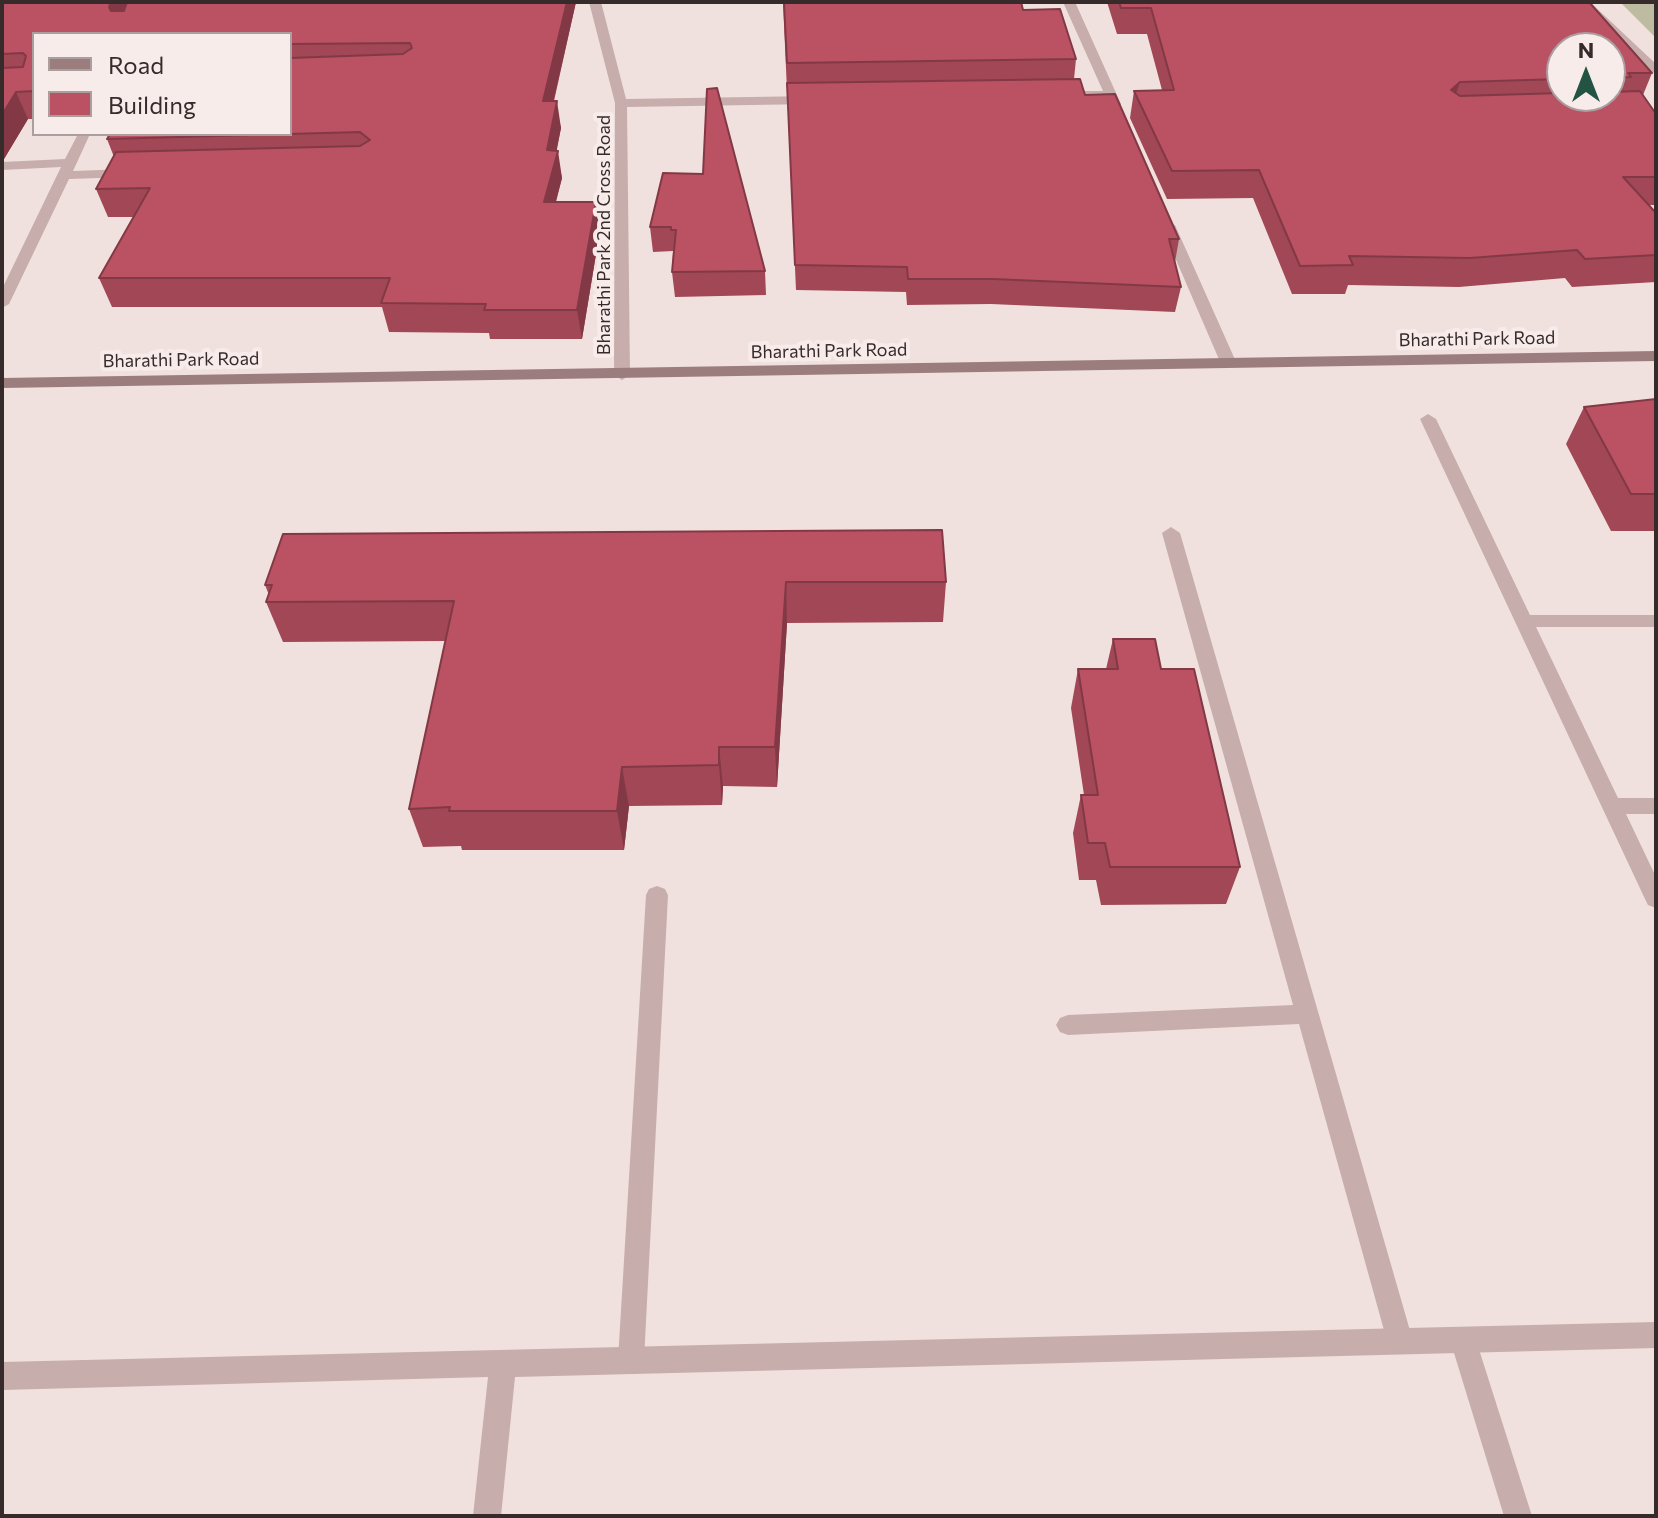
<!DOCTYPE html>
<style>
body{margin:0}
#map{position:relative;width:1658px;height:1518px;overflow:hidden;background:#f0e1de;font-family:Commissioner,sans-serif}
canvas{display:block}
.frame{position:absolute;inset:0;border:4px solid #362a2b;pointer-events:none}
.legend{position:absolute;left:32px;top:32px;width:260px;height:104px;box-sizing:border-box;background:#f8eceb;border:2px solid #aa9e9e;margin:0;padding:10px 14px;list-style:none;font-size:24px;color:#362a2b}
.legend li{display:flex;align-items:center;gap:16px;height:40px}
.legend b{width:40px;border:2px solid #aa9e9e}
.north{position:absolute;left:1546px;top:32px;width:80px;height:80px;box-sizing:border-box;background:#f8eceb;border:2px solid #aa9e9e;border-radius:50%;rotate:0deg;font-size:22px;font-weight:700;line-height:32px;text-align:center;color:#362a2b}
.north::after{content:'';display:block;margin:auto;width:28px;height:36px;background:#235443;clip-path:polygon(50% 0,100% 100%,50% 72%,0 100%)}
</style>
<div id="map">
<canvas width="1658" height="1518"></canvas>
<div class="frame"></div>
<ul class="legend">
<li><b style="height:10px;background:#9b7d7e"></b>Road</li>
<li><b style="height:22px;background:#bb5263"></b>Building</li>
</ul>
<div class="north">N</div>
</div>
<script>
const g = document.querySelector('canvas').getContext('2d');
g.lineJoin = 'round';
function paint(path, color) {
  g.fillStyle = color;
  g.fill(path, 'evenodd');
}
function trace(path, color, width, dash) {
  g.strokeStyle = color;
  g.lineWidth = width;
  g.lineCap = dash ? 'butt' : 'round';
  g.setLineDash(dash || []);
  g.stroke(path);
}
function label(font, color, halo, rows, align = 'center') {
  g.font = font + ' Commissioner,sans-serif';
  g.lineWidth = 8;
  g.setLineDash([]);
  g.textBaseline = 'middle';
  g.strokeStyle = halo;
  g.fillStyle = color;
  for (const [text, x, y, turn = 0] of rows) {
    g.save();
    g.translate(x, y);
    g.rotate((+turn || 0) * Math.PI / 180);
    g.textAlign = isNaN(turn) ? turn : align;
    if (halo) g.strokeText(text, 0, 0);
    g.fillText(text, 0, 0);
    g.restore();
  }
}
paint(new Path2D(`
 M1620 2H1656V38Z`), '#bebca0');
paint(new Path2D(`
 M1656 1322V1348L515 1377 501 1516H473L488 1377 2 1390V1362Z`), '#c7adab');
paint(new Path2D(`
 M589 2H601L626 99 813 96 819 100 813 104 627 107 630 375 622 380 614 375 615 103Z
 M1063 2H1075L1121 104 1119 107H1111L1106 99H1061L1055 95 1061 91H1103Z
 M78 134H90L73 171 129 169 136 173 129 177 69 179 9 304 2 308V289L61 167 2 170V162L65 159Z
 M1163 222 1175 225 1237 364 1234 367H1224L1221 364 1161 225Z
 M1428 414 1436 419 1530 615H1656V627H1536L1618 798H1656V814H1626L1656 877V908L1648 905 1645 899 1420 419Z
 M1171 527 1180 533 1413 1341 1409 1350 1400 1354 1391 1350 1387 1341 1299 1024 1068 1035 1060 1032 1056 1025 1060 1018 1068 1015 1293 1005 1162 533Z
 M657 886 665 889 668 895 644 1360 641 1370 631 1373 621 1370 618 1360 646 895 649 889Z
 M1463 1327 1472 1331 1476 1340 1532 1516H1504L1450 1340 1454 1331Z`), '#c7adab');
paint(new Path2D(`
 M1578 2H1590L1656 64V75Z`), '#c7adab');
paint(new Path2D(`
 M1656 351V361L2 388V378Z`), '#9b7d7e');
paint(new Path2D(`
 M2 2H576L554 101 561 128 556 151 562 178 556 202H596L600 230 582 339H490L489 333 389 332 382 307H112L99 278 134 217H108L96 189 114 157 107 139 290 134V34H34V119H28L4 159H2Z
 M783 2 1023 10 1076 59 1074 79 1179 239 1175 262 1181 287 1175 312 991 304 907 305 906 292 796 290Z
 M1107 2H1589L1652 73 1643 95 1656 114V205H1649L1656 213V282L1572 287 1565 278 1459 287 1348 285 1345 294H1292L1253 198 1167 199 1130 118 1134 91 1162 90 1147 34H1117ZM1562 48H1610V96H1562Z
 M663 173 765 271 766 295 675 297 672 272 673 251 653 252 650 227Z
 M1656 399V531H1611L1566 444 1584 407Z
 M946 582 943 622 787 623 777 787 723 786 722 805 629 806 624 850H462L461 846 423 847 409 809 445 641 283 642 266 602 269 595 265 585Z
 M1113 639 1161 669 1240 867 1226 904 1101 905 1096 880H1079L1073 833 1081 795H1084L1071 708 1078 669H1106Z`), '#a14755');
paint(new Path2D(`
 M111 2H131L118 33 109 7Z
 M567 2H576L547 129 543 101Z
 M1460 82 1451 109V90Z
 M16 92 28 119 4 159H2V115Z
 M557 101 561 128 553 170 558 151 562 178 548 230 544 202 547 150Z
 M596 202 600 230 582 339 577 310Z
 M786 582 787 623 777 787 775 747Z
 M719 747 723 786 722 805 719 765Z
 M622 767 629 806 624 850 617 811Z`), '#833945');
const building = new Path2D(`
 M2 2H111L109 7 111 11H124L127 2H567L543 101H557L547 150 558 151 544 202H596L577 310H484L486 304 381 303 390 278H99L150 188 96 189 116 152 360 146 370 140 360 132 107 139 110 134H290V58L403 54 412 48 410 43 290 44V34H34V91L16 92 2 115V68L23 67 26 56 23 53 2 54Z
 M784 2H1021L1023 10 1060 9 1076 59 787 63Z
 M1119 2H1589L1652 73H1628L1631 77 1610 78V48H1562V79L1460 82 1451 90 1460 96 1562 93V96H1610V92L1640 91 1656 114V177H1623L1656 213V255L1585 259 1577 250 1470 258 1349 256 1353 265 1300 266 1259 170 1172 171 1134 91 1174 90 1151 8H1121Z
 M1080 79 1085 95 1115 94 1179 239H1169L1181 287 993 279H908L907 267 795 265 787 83Z
 M717 88 765 271 672 272 676 230H671V227H650L663 173 703 174 707 89Z
 M1656 399V494H1631L1584 407Z
 M942 530 946 582H786L775 747H719V765L622 767 617 811H449L450 807 409 809 454 601 266 602 272 585H265L283 534Z
 M1113 639H1155L1161 669H1194L1240 867H1110L1105 843H1088L1081 795H1098L1078 669H1118Z`);
paint(building, '#bb5263');
trace(building, '#833945', 2);
label('18px', '#362a2b', '#f8eceb', [
 ["Bharathi Park 2nd Cross Road",604,235,-90],
 ["Bharathi Park Road",1477,339,-1],
 ["Bharathi Park Road",829,351,-1],
 ["Bharathi Park Road",181,360,-1]
]);
</script>
